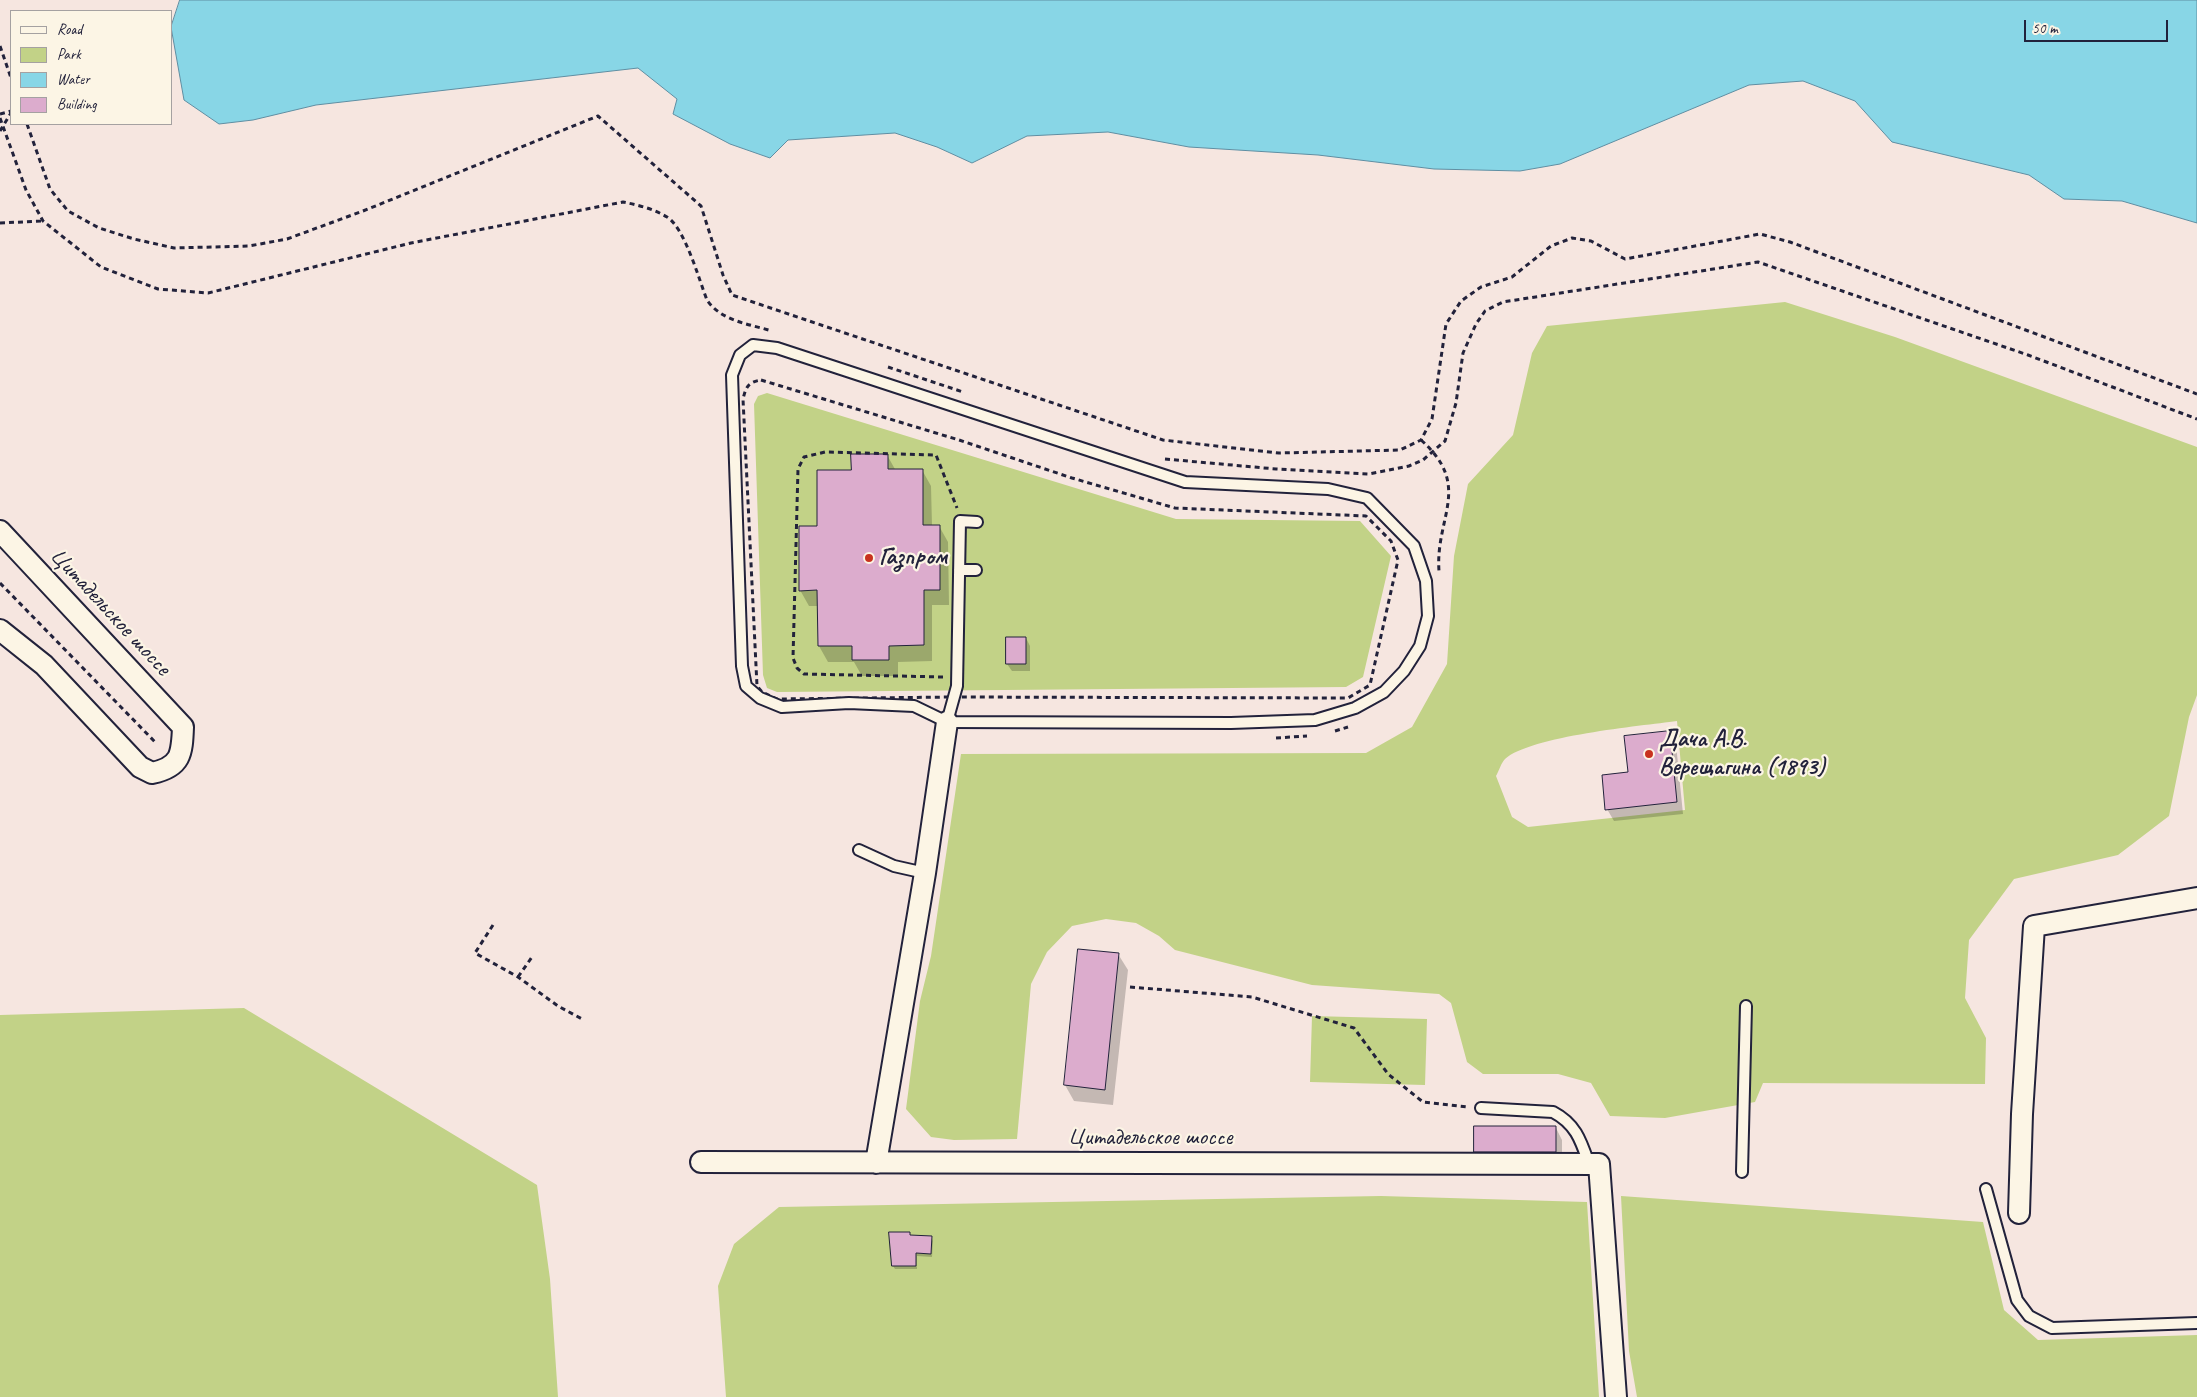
<!DOCTYPE html>
<meta charset="utf-8">
<style>
body{margin:0}
#map{position:relative;width:2197px;height:1397px;overflow:hidden;background:#f6e6e0;font-family:Caveat,sans-serif}
canvas{display:block}
.legend{position:absolute;left:10px;top:10px;width:162px;height:115px;box-sizing:border-box;background:#fcf5e5;border:1px solid #a5a1a1;margin:0;padding:6px 9px;list-style:none;font-size:15px;color:#22223b}
.legend li{display:flex;align-items:center;gap:10px;height:25px}
.legend b{width:25px;border:1px solid #a5a1a1}
.scale{position:absolute;left:2024px;top:20px;width:144px;height:22px;box-sizing:border-box;border:2px solid #22223b;border-top:0;padding-left:6px;font-size:15px;line-height:18px;white-space:nowrap;color:#22223b;-webkit-text-stroke:4px #fcf5e5;paint-order:stroke}
</style>
<div id="map">
<canvas width="2197" height="1397"></canvas>
<ul class="legend">
<li><b style="height:6px;background:#fcf5e5"></b>Road</li>
<li><b style="height:14px;background:#c2d287"></b>Park</li>
<li><b style="height:14px;background:#88d6e6"></b>Water</li>
<li><b style="height:14px;background:#dcaccd"></b>Building</li>
</ul>
<div class="scale">50 m</div>
</div>
<script>
const g = document.querySelector('canvas').getContext('2d');
g.lineJoin = 'round';
function paint(path, color) {
  g.fillStyle = color;
  g.fill(path, 'evenodd');
}
function trace(path, color, width, dash) {
  g.strokeStyle = color;
  g.lineWidth = width;
  g.lineCap = dash ? 'butt' : 'round';
  g.setLineDash(dash || []);
  g.stroke(path);
}
function label(font, color, halo, rows, align = 'center') {
  g.font = font + ' Caveat,sans-serif';
  g.lineWidth = 4.5;
  g.setLineDash([]);
  g.textBaseline = 'middle';
  g.strokeStyle = halo;
  g.fillStyle = color;
  for (const [text, x, y, turn = 0] of rows) {
    g.save();
    g.translate(x, y);
    g.rotate((+turn || 0) * Math.PI / 180);
    g.textAlign = isNaN(turn) ? turn : align;
    if (halo) g.strokeText(text, 0, 0);
    g.fillText(text, 0, 0);
    g.restore();
  }
}
paint(new Path2D(`
 M1785 302 1895 337 2197 447V695L2189 717 2169 816 2118 855 2014 879 1969 940 1965 998 1986 1038 1985 1084 1763 1083 1755 1102 1665 1118 1610 1116 1591 1083 1558 1074H1483L1467 1062 1451 1003 1439 994 1312 985 1175 950 1159 936 1136 923 1106 919 1072 926 1047 952 1031 984 1017 1139 954 1140 931 1137 906 1109 920 1001 931 956 961 754 1366 753 1412 727 1447 664 1454 556 1468 484 1513 435 1532 353 1547 326ZM1677 721 1685 810 1528 827 1512 817 1496 776C1499 771 1501 763 1505 759 1531 736 1640 726 1677 721Z
 M767 393 1176 519 1360 521 1391 556 1363 677 1346 687 777 692 767 688 763 675 754 404 758 396Z
 M244 1008 537 1185 550 1279 558 1397H0V1015Z
 M1312 1016 1427 1019 1425 1085 1310 1082Z
 M1381 1196 1587 1202 1599 1397H726L718 1286 734 1244 779 1207Z
 M1621 1196 1983 1222 2004 1310 2038 1340 2197 1335V1397H1637L1629 1351Z`), '#c2d287');
const water = new Path2D(`
 M180 0H2197V223L2122 201 2064 199 2029 175 1892 142 1855 101 1803 81 1749 85 1560 164 1520 171 1434 169 1318 155 1189 147 1108 132 1027 136 972 163 937 147 895 133 788 140 770 158 730 144 673 114 677 99 638 68 316 105 253 120 219 124 184 100 171 27Z`);
paint(water, '#88d6e6');
trace(water, '#5f8ea2', 1);
paint(new Path2D(`
 M887 455 896 471 922 470 931 486 932 526H939L948 542 949 605H932V661L898 662V676H862L854 662H828L819 646V606H809L800 590 818 527 852 471Z
 M1026 638 1030 646V671H1012L1007 664Z
 M1669 732 1676 744 1683 814 1614 821 1607 809 1630 774Z
 M1118 954 1128 970 1113 1105 1074 1101 1065 1085Z
 M1556 1128 1562 1140V1164L1482 1163 1475 1152Z
 M909 1233 911 1236 931 1237 933 1241 932 1257 917 1256V1269H895L893 1266Z`), '#0003');
const building = new Path2D(`
 M851 454H888V469H923V525H940V590H924V645L889 646V660H852V646H818L817 590 799 591V526H817V470H851Z
 M1006 637H1026V664H1006Z
 M1670 731 1677 802 1605 810 1602 775 1628 772 1624 736Z
 M1078 949 1119 953 1105 1090 1064 1085Z
 M1474 1126H1556V1152H1474Z
 M889 1232H910V1235L932 1236 931 1254 916 1253V1266H892Z`);
paint(building, '#dcaccd');
trace(building, '#22223b', 1);
const service = new Path2D(`
 M753 345 777 348 1185 482 1328 489 1367 498 1414 546 1426 581 1428 616 1420 646 1404 671 1384 692 1355 708 1315 720 1231 723 947 722 914 706 849 703 782 707 760 698 746 686 742 666 732 375 740 355Z
 M959 570H976
 M947 722 957 686 960 521 977 522
 M859 850 894 866 925 873
 M1481 1108 1553 1112C1576 1124 1581 1141 1589 1164
 M1742 1172 1746 1006
 M1986 1189 2017 1300 2029 1316 2052 1328 2197 1323`);
const minor = new Path2D(`
 M0 531 183 727C182 754 181 767 152 773L140 767 44 665 0 630
 M701 1162 1599 1164 1616 1397
 M876 1163 925 873 947 722
 M2019 1213 2022 1114 2034 926 2197 898`);
trace(service, '#22223b', 14);
trace(minor, '#22223b', 24);
trace(new Path2D(`
 M0 46 11 78
 M0 114 11 111
 M0 118 26 190 43 221 101 267 158 289 208 293 411 243 623 202C638 205 654 209 667 217 685 228 699 280 707 300 721 321 749 324 772 331
 M27 124 50 189 68 211 99 228 134 239 174 248 249 246 287 239 363 211 598 116 701 206 723 275 732 295 1163 440 1279 453 1400 450 1421 440 1432 419 1446 324 1461 301 1481 287 1512 277 1551 246 1572 238 1591 241 1625 259 1760 234 1790 242 2197 394
 M0 131 11 113
 M0 223 43 221
 M888 367 963 392
 M761 380 959 440 1072 478 1175 508 1366 516 1391 541 1398 560 1370 685 1348 698 954 697 777 699 762 692 757 686 743 399C746 387 748 382 761 380Z
 M1421 440C1473 486 1435 517 1439 571
 M1165 459 1276 469 1369 474 1409 466 1423 460 1445 441 1456 403 1463 353 1476 324 1485 311 1503 302 1758 262 2028 355 2197 419
 M0 583 157 744
 M943 677 804 674 797 668 793 658 798 469 804 457 825 452 936 455 957 508
 M1335 731 1348 727
 M1276 738 1307 736
 M493 925 475 953 518 977 558 1006 582 1019
 M518 977 532 957
 M1130 987 1252 997 1354 1028 1388 1074 1423 1102 1468 1107`), '#22223b', 3, [5, 4]);
trace(service, '#fcf5e5', 10);
trace(minor, '#fcf5e5', 20);
for (const [x, y, r, color] of [
 [869,558,5,"#c8321e"],
 [1649,754,5,"#c8321e"]
]) {
  const dot = new Path2D();
  dot.arc(x, y, r, 0, 2 * Math.PI);
  g.fillStyle = color;
  g.fill(dot);
  trace(dot, '#fcf5e5', 2);
}
label('bold 24px', '#22223b', '#fcf5e5', [
 ["Газпром",879,558],
 ["Дача А.В.",1659,740],
 ["Верещагина (1893)",1659,768]
], 'left');
label('24px', '#22223b', '#fcf5e5', [
 ["Цитадельское шоссе",110,612,47],
 ["Цитадельское шоссе",1150,1138]
]);
</script>
